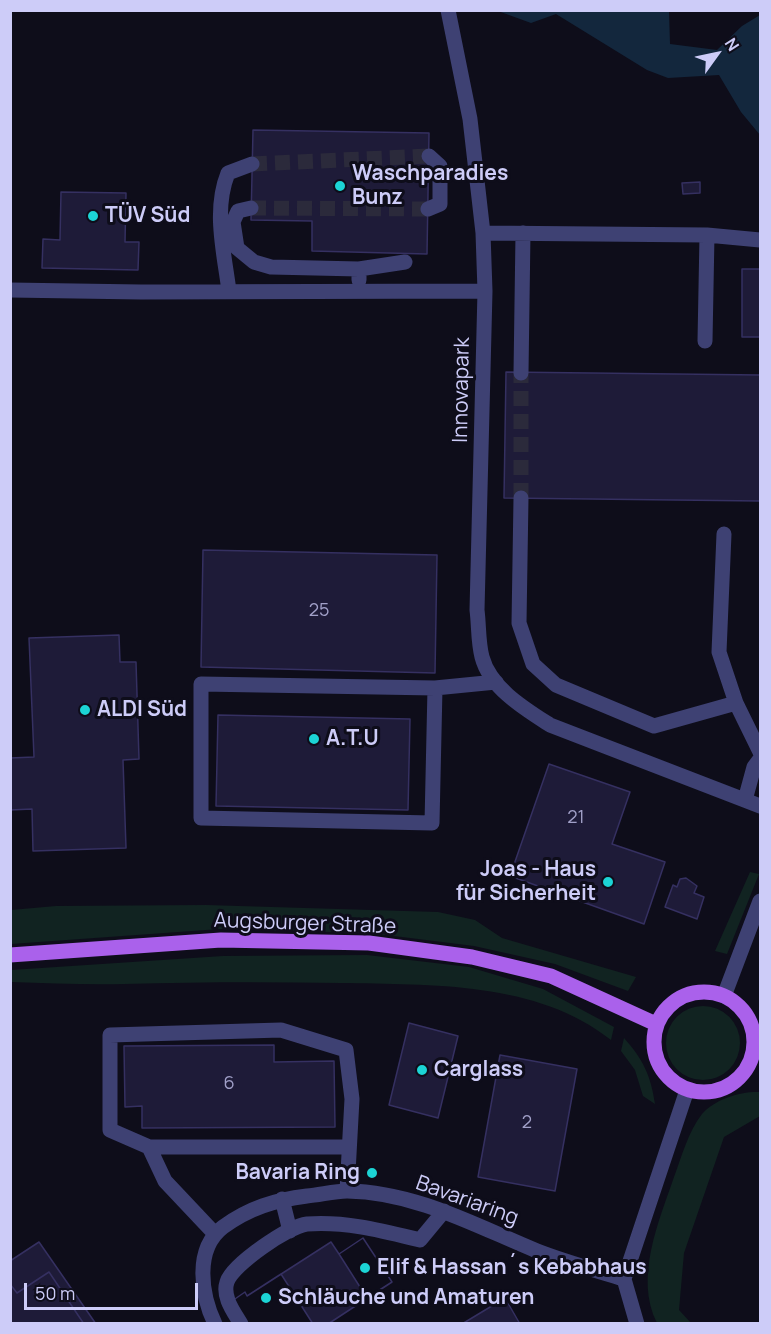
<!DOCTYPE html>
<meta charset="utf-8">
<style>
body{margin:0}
#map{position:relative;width:771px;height:1334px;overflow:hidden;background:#0e0d1a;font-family:Manrope,sans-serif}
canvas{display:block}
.frame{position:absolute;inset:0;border:12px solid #cdccf8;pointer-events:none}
.north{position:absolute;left:687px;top:24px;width:60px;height:60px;-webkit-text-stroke:4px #0e0d1a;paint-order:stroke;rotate:57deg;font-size:16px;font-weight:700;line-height:24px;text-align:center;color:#cdccf8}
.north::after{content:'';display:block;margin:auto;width:21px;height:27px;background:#cdccf8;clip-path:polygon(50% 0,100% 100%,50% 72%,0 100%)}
.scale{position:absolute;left:24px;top:1283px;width:174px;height:27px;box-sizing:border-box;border:3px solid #cdccf8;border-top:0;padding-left:8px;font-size:18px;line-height:21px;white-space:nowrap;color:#cdccf8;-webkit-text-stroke:4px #0e0d1a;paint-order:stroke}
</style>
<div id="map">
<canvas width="771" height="1334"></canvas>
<div class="frame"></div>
<div class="north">N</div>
<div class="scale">50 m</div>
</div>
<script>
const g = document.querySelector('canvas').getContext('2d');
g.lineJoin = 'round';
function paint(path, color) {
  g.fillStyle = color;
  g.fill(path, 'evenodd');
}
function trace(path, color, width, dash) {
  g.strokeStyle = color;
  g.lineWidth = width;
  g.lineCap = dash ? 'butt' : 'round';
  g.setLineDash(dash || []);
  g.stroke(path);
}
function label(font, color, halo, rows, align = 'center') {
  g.font = font + ' Manrope,sans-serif';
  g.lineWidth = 6;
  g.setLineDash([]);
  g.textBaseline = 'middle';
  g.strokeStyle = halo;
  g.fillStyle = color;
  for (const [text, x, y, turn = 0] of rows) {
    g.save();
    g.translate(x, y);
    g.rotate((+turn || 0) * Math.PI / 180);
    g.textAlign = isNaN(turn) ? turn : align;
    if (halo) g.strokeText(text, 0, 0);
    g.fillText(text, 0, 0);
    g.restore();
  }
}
paint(new Path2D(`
 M750 872 759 874 727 954 715 951Z
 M206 905 438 912 475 920 502 938 636 977 628 991 555 964 474 946 370 933 220 929 11 944V910L56 906Z
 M367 955 469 967 543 989 614 1027 611 1040C537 981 431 985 341 983 269 982 197 982 124 984 86 985 48 983 11 982V970L223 956Z
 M666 1043a37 37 0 1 1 74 0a37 37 0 1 1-74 0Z
 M624 1038C643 1059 651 1076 655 1104L643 1096 635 1070 621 1051Z
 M760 1092V1116L724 1137 684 1253 679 1310 691 1323H657C634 1278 659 1221 674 1177 682 1156 688 1132 702 1114 715 1099 741 1091 760 1092Z`), '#112321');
paint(new Path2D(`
 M498 11H669L670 44 717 50 742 26 760 15V135L741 112 719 75 668 78 647 70 556 14 531 23Z`), '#13273d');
const building = new Path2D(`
 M253 130 429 133 427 254 312 251V221L251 220Z
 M700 182V193L683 194 682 183Z
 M61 192 126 193 125 242H139L138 270 42 268 43 239 60 240Z
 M742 269H760V337H742Z
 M506 372 760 375V501L504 498Z
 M203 550 437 555 435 673 201 667Z
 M119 635 120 662H136L139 759 123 760 126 848 33 851 32 809 10 810V758L34 757 29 638Z
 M218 715 410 719 408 810 216 806Z
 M549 764 630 792 612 844 665 862 644 924 510 876Z
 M686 878 697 886 694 893 704 897 697 919 665 907 673 885 677 887 680 879Z
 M409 1023 458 1036 438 1118 389 1105Z
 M274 1045V1062L334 1061 335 1127 142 1128V1106L125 1107 124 1046Z
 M500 1055 577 1069 555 1191 478 1177Z
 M363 1238 392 1282 328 1324H247L232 1301 245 1292 247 1296 331 1242 339 1254Z
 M363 1238 392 1282 367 1298 339 1254Z
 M39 1242 96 1324H84L49 1272 17 1293 10 1284V1261Z
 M49 1272 84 1324H10V1284L17 1293Z
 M281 1274 313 1324H247L232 1301 245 1292 247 1296Z
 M505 1298 520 1324H462Z`);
paint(building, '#1e1b38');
trace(building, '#353061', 1.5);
trace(new Path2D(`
 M252 164 429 156
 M251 208 428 209
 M521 498V373`), '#2b2a3b', 15, [15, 8]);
trace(new Path2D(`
 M448 10 470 119 483 233 485 291
 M251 208 238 211 233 222 237 248 254 262 271 267 359 269
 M428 209 440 204V166L429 156
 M483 233 707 235 705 341
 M707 235 760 240
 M359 280V269L405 262
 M10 290 141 292 485 291 477 610C479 625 478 642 482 657 490 688 525 709 550 725L760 806
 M229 291C224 252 213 210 228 173L252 164
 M521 373 523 233
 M521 498 519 623 533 664 556 685 654 726 736 703
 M724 534 719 652 736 703 760 752
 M435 688 432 823 201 818V684L435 688 496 682
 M745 800 754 767 760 759
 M724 996 760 901
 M149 1147 165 1181 215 1234
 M347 1191 352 1099 346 1050 281 1030 110 1035V1130L149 1147H349
 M282 1199 290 1231
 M215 1324C201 1295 194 1249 223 1227 249 1208 275 1200 307 1196 320 1195 334 1191 347 1191 416 1192 476 1226 537 1251 565 1262 595 1270 624 1279
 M241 1324C234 1312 222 1297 227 1282 233 1264 289 1226 307 1224 346 1221 383 1231 420 1240L444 1211
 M637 1324 624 1279 687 1090`), '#3e4173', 15);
trace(new Path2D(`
 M10 955 221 940 369 943 472 957 551 976 656 1024
 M654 1042a50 50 0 1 1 100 0a50 50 0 1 1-100 0Z`), '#aa61eb', 15);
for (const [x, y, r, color] of [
 [340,186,6,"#1cd4d5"],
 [93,216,6,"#1cd4d5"],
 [85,710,6,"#1cd4d5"],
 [314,739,6,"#1cd4d5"],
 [608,882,6,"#1cd4d5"],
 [422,1070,6,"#1cd4d5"],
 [372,1173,6,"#1cd4d5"],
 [365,1268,6,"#1cd4d5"],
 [266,1298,6,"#1cd4d5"]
]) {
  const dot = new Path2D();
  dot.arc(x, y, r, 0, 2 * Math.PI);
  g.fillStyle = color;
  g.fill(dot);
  trace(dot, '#0e0d1a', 2);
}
label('18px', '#a1a0c8', null, [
 ["25",319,611],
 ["21",576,818],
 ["6",229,1084],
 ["2",527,1123]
]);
label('bold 21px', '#cdccf8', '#0e0d1a', [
 ["Waschparadies",352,174],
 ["Bunz",352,198],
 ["TÜV Süd",105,216],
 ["ALDI Süd",97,710],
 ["A.T.U",326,739],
 ["Joas - Haus",596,870,"right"],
 ["für Sicherheit",596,894,"right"],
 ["Carglass",434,1070],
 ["Bavaria Ring",360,1173,"right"],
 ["Elif & Hassan´s Kebabhaus",377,1268],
 ["Schläuche und Amaturen",278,1298]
], 'left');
label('21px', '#cdccf8', '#0e0d1a', [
 ["Innovapark",462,390,-89],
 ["Augsburger Straße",305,924,2],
 ["Bavariaring",467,1201,20]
]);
</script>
